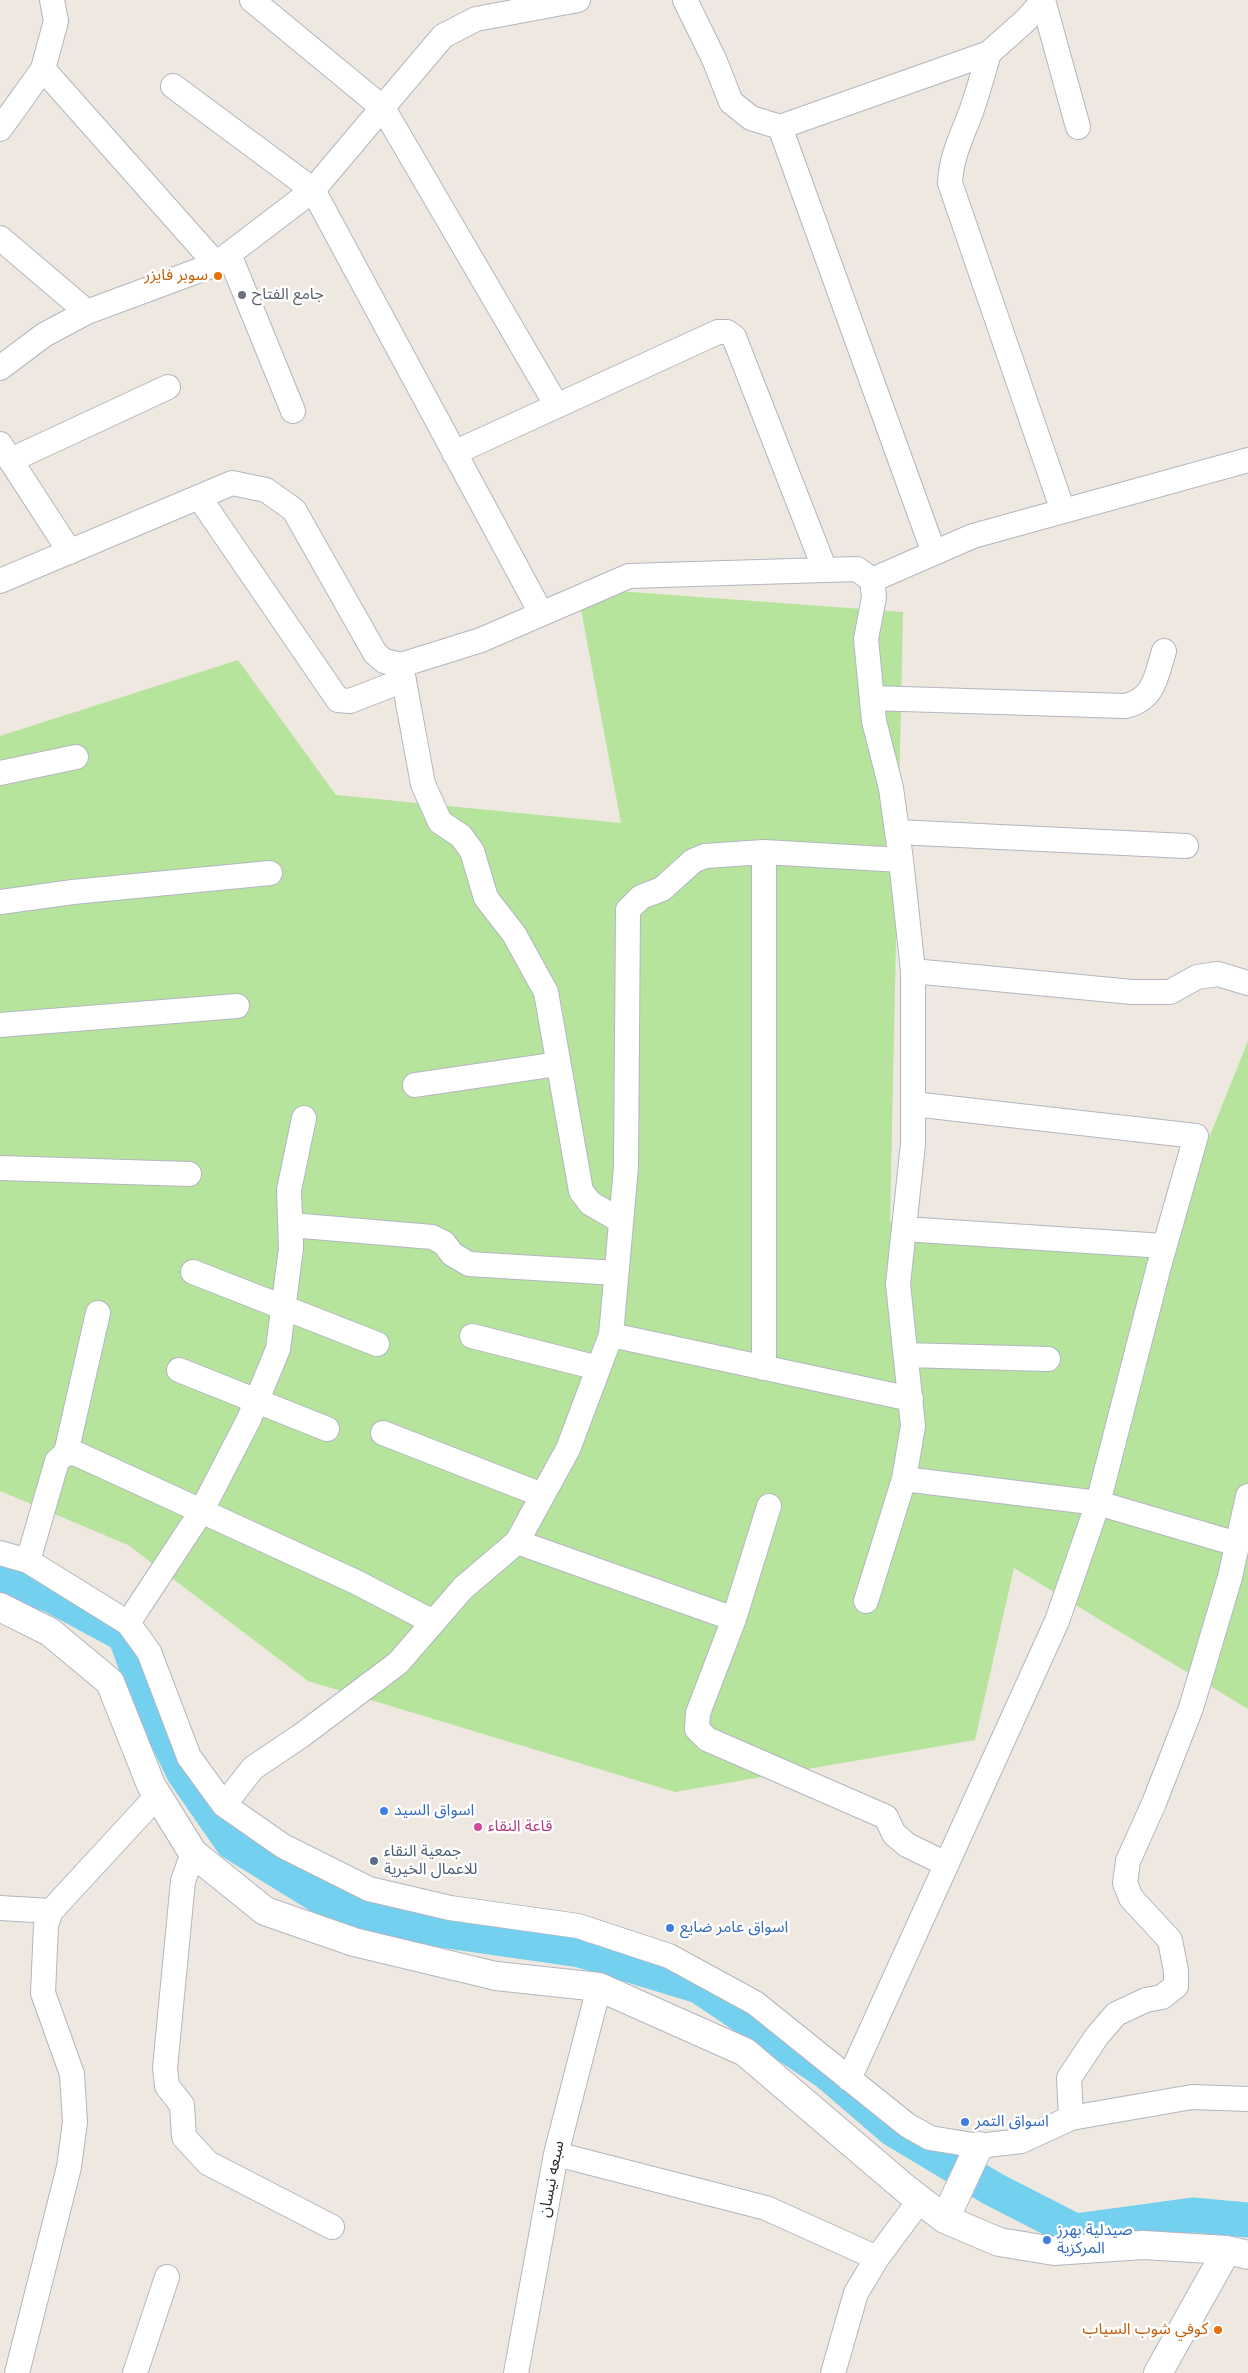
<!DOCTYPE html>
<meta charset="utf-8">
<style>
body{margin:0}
canvas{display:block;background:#eee8e0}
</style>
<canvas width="1248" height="2373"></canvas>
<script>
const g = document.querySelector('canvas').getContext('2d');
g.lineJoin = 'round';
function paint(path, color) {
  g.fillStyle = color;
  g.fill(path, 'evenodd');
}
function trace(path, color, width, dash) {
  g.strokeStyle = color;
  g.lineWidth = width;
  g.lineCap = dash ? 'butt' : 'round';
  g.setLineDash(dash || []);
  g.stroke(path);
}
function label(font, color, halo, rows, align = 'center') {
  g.font = font + ' "Varela Round","Noto Sans Arabic",sans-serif';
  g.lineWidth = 5;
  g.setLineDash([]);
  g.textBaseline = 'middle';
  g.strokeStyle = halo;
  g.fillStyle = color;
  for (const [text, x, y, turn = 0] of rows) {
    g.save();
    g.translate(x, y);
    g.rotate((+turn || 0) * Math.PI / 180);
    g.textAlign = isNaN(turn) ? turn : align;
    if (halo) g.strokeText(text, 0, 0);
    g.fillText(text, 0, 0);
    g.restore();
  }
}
paint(new Path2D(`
 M577 588 903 612 890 1222 1167 1242 1248 1041V1709L1014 1568 975 1740 675 1792 308 1681 128 1545 0 1491V736L238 660 336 795 621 823Z`), '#b6e49d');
trace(new Path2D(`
 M0 1578 53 1596 125 1635 150 1704 184 1773 232 1842 344 1911 406 1925 580 1950 699 1986 828 2073 893 2129 993 2189 1075 2231 1193 2215 1248 2220`), '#74d0ef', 35);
const minor = new Path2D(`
 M252 0 383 108 557 406
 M685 0 714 59 731 102 751 118 780 127 989 53 1026 20 1043 1
 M1043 0 1078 127
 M989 53C983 73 978 93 971 112 962 136 951 157 950 183L1063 511
 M43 69 216 264
 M173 86 313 190 541 613
 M780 127 934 553
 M0 129 43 69 56 21 52 0
 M0 238 87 312
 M229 254 293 411
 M0 368 44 335 87 312 216 264 313 190 443 36 476 19 578 0
 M0 444 70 552
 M454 453 718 332H727L734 337 825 570
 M11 460 168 387
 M199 497 338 700 350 701 404 680
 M872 580 973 536 1248 460
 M0 581 232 483 266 490 294 510 375 653 384 661 401 665 481 640 629 576 857 569 872 580 874 597 866 639 874 721 891 788 901 860 913 971V1144L898 1284 913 1426 904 1479 866 1601
 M401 665 423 784 440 822 461 836 472 851 486 898 514 934 546 992 581 1191 590 1203 621 1221
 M872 698 1125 706C1154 700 1156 677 1164 651
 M0 773 76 757
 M897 832 1186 846
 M0 902 73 892 270 873
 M913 971 1132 992H1170L1197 977 1218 974 1248 983
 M0 1025 237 1006
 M415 1085 558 1064
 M0 1168 189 1174
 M291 1225 432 1237 444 1243 452 1254 469 1264 616 1273
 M904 1229 1164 1246
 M193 1272 377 1344
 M611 1335 911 1399
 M472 1336 598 1368
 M906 1355 1048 1359
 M764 1368V852
 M179 1370 327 1429
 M383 1433 542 1495
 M66 1453 98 1313
 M904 1479 1098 1503 1237 1544
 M769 1506 734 1619 698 1713 697 1729 707 1739 886 1817 894 1834 907 1845 946 1864
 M517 1542 734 1619
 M0 1553 28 1561 128 1623 149 1652 189 1757 224 1805 283 1846 369 1889 450 1908 578 1926 669 1956 755 2003 907 2125 930 2138 979 2146 1021 2141 1071 2118 1192 2097 1248 2099
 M28 1561 57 1461 66 1453 77 1454 356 1582 433 1622
 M128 1623 201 1512 249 1419 278 1349 291 1248 289 1190 304 1118
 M224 1805 253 1768 302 1735 398 1663 463 1588 517 1542 568 1449 611 1335 626 1167 628 910 641 897 662 889 693 861 705 856 764 852 901 860
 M193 1853 183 1881 165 2068 167 2086 182 2105 184 2137 208 2163 332 2227
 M0 1908 51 1911
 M849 2079 1057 1621 1098 1503 1159 1266 1196 1136 913 1104
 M1071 2118 1069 2078 1097 2036 1116 2014 1146 2000 1162 1997 1176 1986V1971L1170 1940 1131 1898 1125 1883 1128 1861 1154 1803 1191 1708 1230 1577 1248 1496
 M556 2154 766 2208 877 2258
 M17 2373 69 2167 75 2122 72 2074 43 1993 46 1925 51 1911 158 1795
 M135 2373 167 2277
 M516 2373 556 2154 599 1987
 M833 2373 856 2293 877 2258 920 2200`);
const tertiary = new Path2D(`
 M0 1607 50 1632 110 1682 151 1785 193 1853 265 1911 354 1942 496 1976 599 1987 745 2052 907 2190 945 2219 999 2242 1054 2251 1143 2245 1227 2250 1248 2255
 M945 2219 979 2146
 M1158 2373 1227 2250`);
trace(minor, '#b3b6c0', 26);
trace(tertiary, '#b3b6c0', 30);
trace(minor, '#fff', 24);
trace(tertiary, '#fff', 28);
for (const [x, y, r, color] of [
 [218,276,5,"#e8710a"],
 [242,295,5,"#6b7280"],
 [384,1811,5,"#3f7fe0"],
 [478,1827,5,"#d1479c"],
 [374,1861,5,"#5c6f8a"],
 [670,1928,5,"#3f7fe0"],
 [965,2122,5,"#3f7fe0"],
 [1047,2240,5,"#3f7fe0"],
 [1218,2330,5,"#e8710a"]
]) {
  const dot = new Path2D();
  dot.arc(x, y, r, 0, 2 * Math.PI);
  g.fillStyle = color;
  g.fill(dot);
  trace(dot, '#fff', 2);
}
label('16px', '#c56008', '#fff', [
 ["سوبر فايزر",208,276],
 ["كوفي شوب السياب",1208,2330]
], 'right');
label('16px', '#5b616d', '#fff', [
 ["جامع الفتاح",252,295]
], 'left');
label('16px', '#366cbe', '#fff', [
 ["اسواق السيد",394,1811],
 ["اسواق عامر ضايع",680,1928],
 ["اسواق التمر",975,2122],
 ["صيدلية بهرز",1057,2231],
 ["المركزية",1057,2249]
], 'left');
label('16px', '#b23c85', '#fff', [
 ["قاعة النقاء",488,1827]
], 'left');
label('16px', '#4e5e75', '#fff', [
 ["جمعية النقاء",384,1852],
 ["للاعمال الخيرية",384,1870]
], 'left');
label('16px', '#2d2d2d', '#fff', [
 ["سبعه نيسان",552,2179,-79]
]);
</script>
